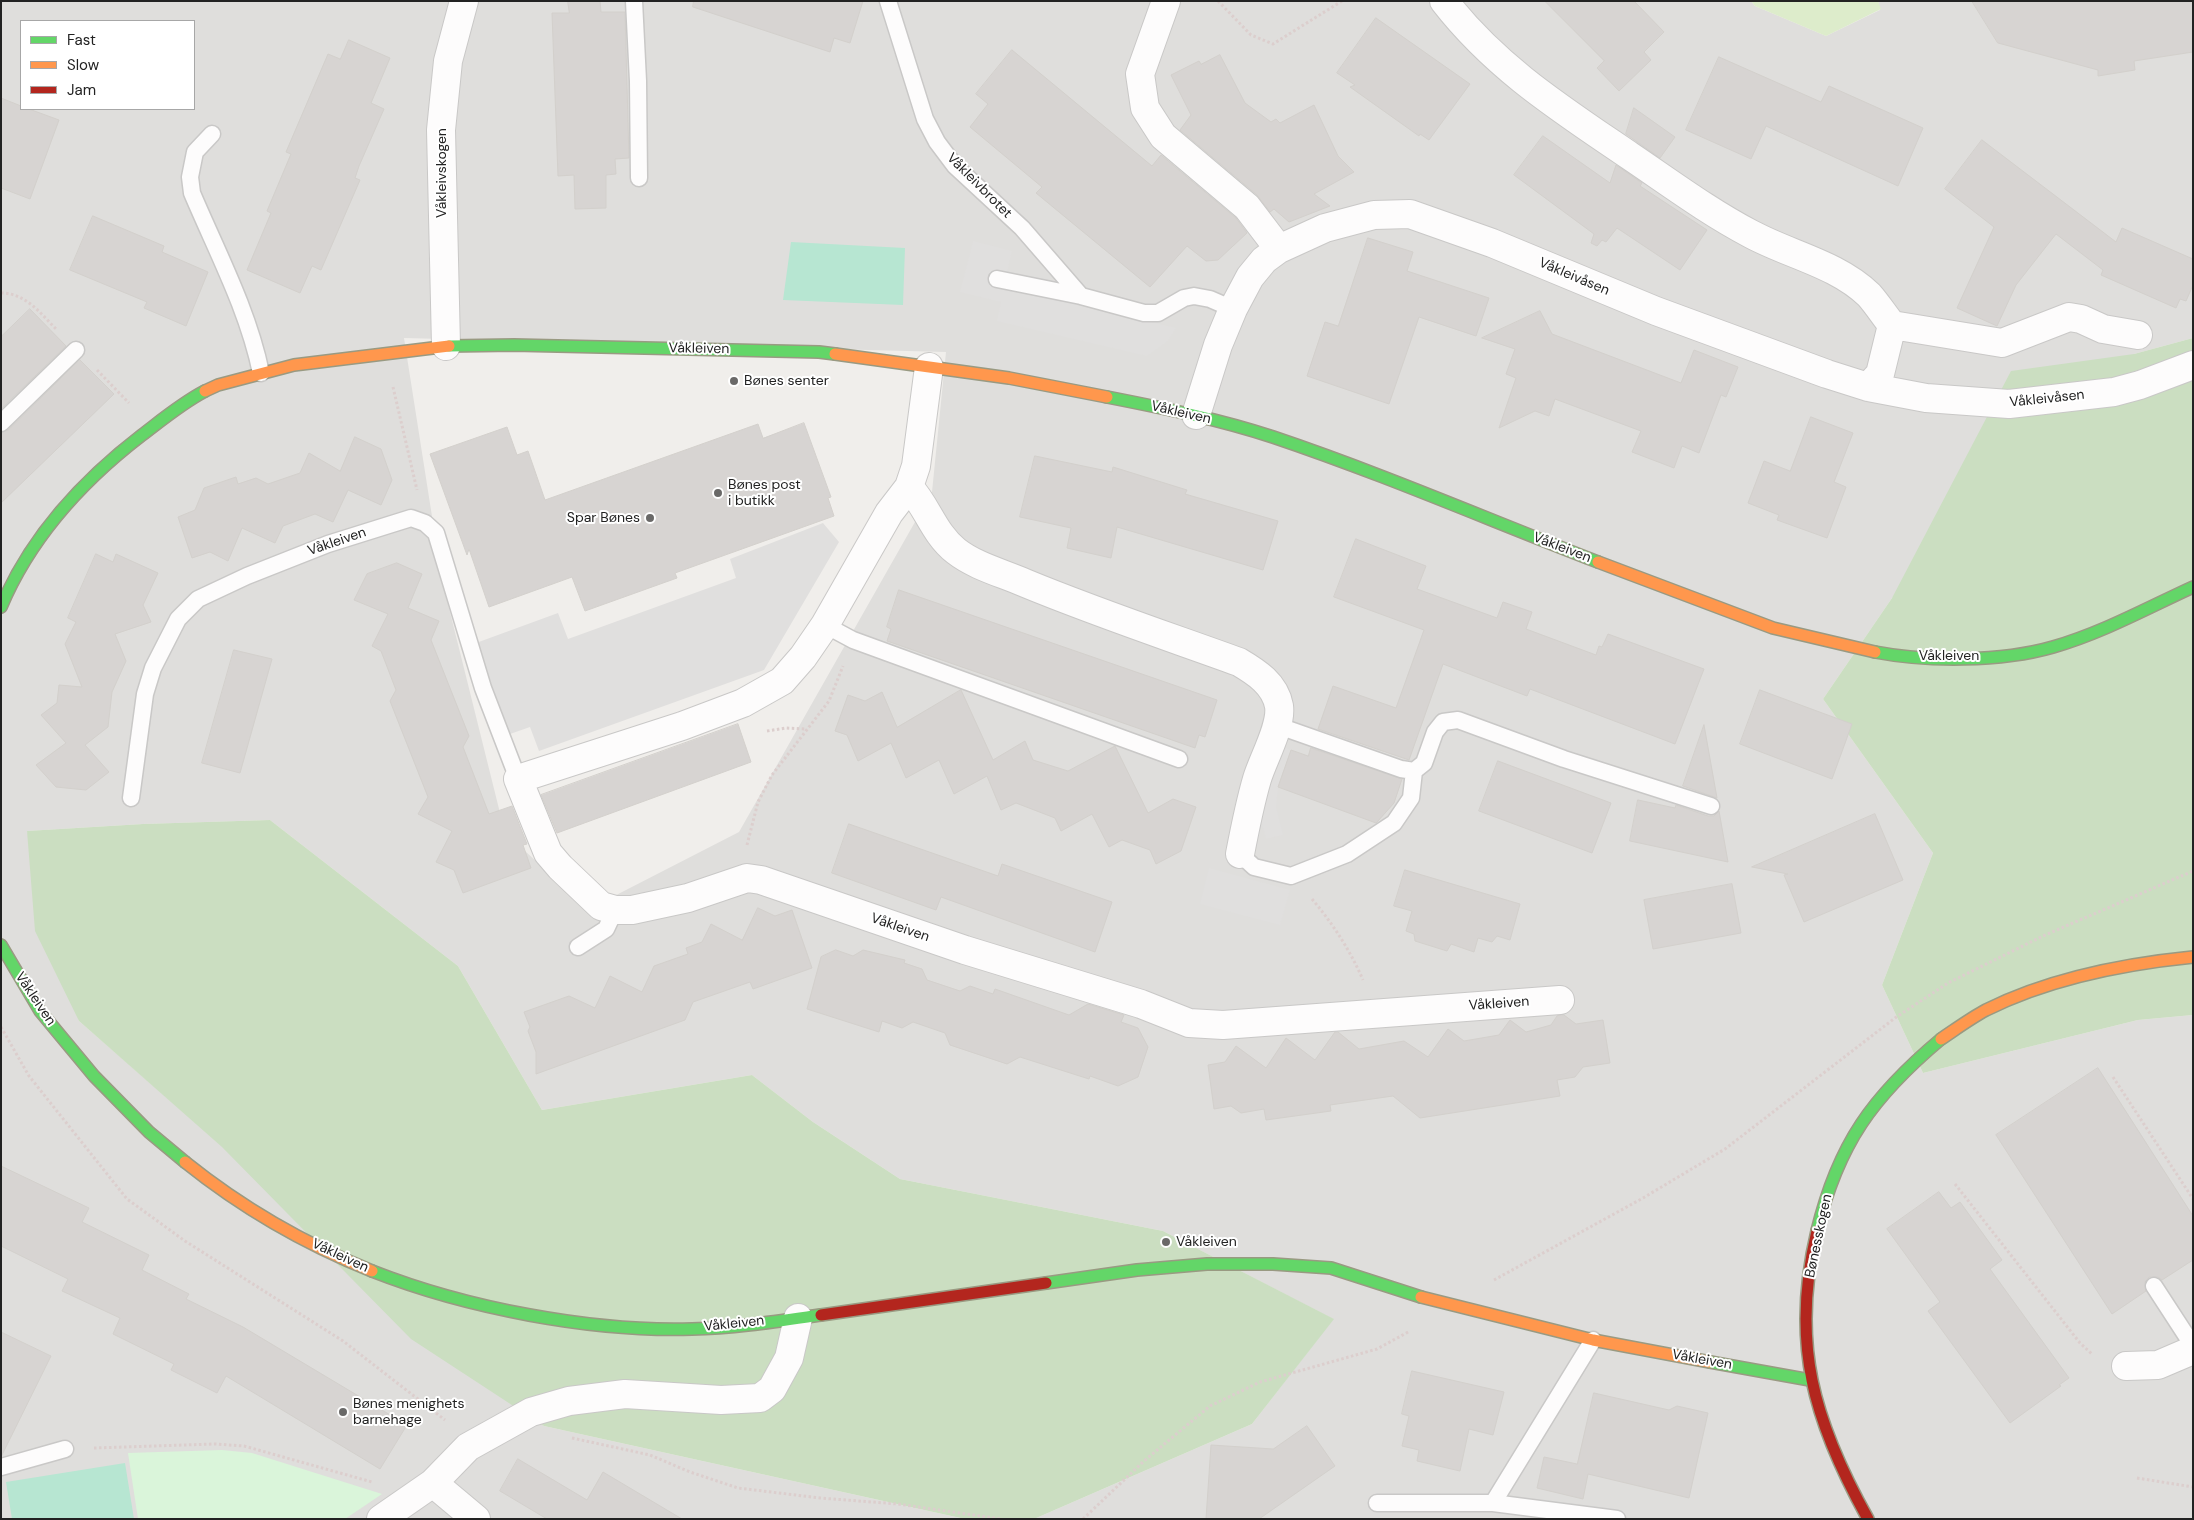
<!DOCTYPE html>
<meta charset="utf-8">
<style>
body{margin:0}
#map{position:relative;width:2194px;height:1520px;overflow:hidden;background:#f0eeeb;font-family:"DM Sans",sans-serif}
canvas{display:block}
.frame{position:absolute;inset:0;border:2px solid #222;pointer-events:none}
.legend{position:absolute;left:20px;top:20px;width:175px;height:90px;box-sizing:border-box;background:#fff;border:1px solid #a7a7a7;margin:0;padding:6px 9px;list-style:none;font-size:15px;color:#222}
.legend li{display:flex;align-items:center;gap:10px;height:25px}
.legend b{width:25px;border:1px solid #a7a7a7}
</style>
<div id="map">
<canvas width="2194" height="1520"></canvas>
<div class="frame"></div>
<ul class="legend">
<li><b style="height:6px;background:#63d668"></b>Fast</li>
<li><b style="height:6px;background:#ff974d"></b>Slow</li>
<li><b style="height:6px;background:#b3261e"></b>Jam</li>
</ul>
</div>
<script>
const g = document.querySelector('canvas').getContext('2d');
g.lineJoin = 'round';
function paint(path, color) {
  g.fillStyle = color;
  g.fill(path, 'evenodd');
}
function trace(path, color, width, dash) {
  g.strokeStyle = color;
  g.lineWidth = width;
  g.lineCap = dash ? 'butt' : 'round';
  g.setLineDash(dash || []);
  g.stroke(path);
}
function label(font, color, halo, rows, align = 'center') {
  g.font = font + ' "DM Sans",sans-serif';
  g.lineWidth = 4;
  g.setLineDash([]);
  g.textBaseline = 'middle';
  g.strokeStyle = halo;
  g.fillStyle = color;
  for (const [text, x, y, turn = 0] of rows) {
    g.save();
    g.translate(x, y);
    g.rotate((+turn || 0) * Math.PI / 180);
    g.textAlign = isNaN(turn) ? turn : align;
    if (halo) g.strokeText(text, 0, 0);
    g.fillText(text, 0, 0);
    g.restore();
  }
}
paint(new Path2D(`
 M1 1H1751L1755 6 1826 36 1880 10 1878 1H2193V338L2134 354 1892 598 1823 699 1933 853 1882 985 1923 1073 2138 1020 2193 1015V1519H1034L1252 1424 1333 1319 1163 1231 900 1179 813 1122 752 1075 542 1110 458 966 270 820 143 824 27 831 79 1021 544 1426 965 1519H1ZM21 21H194V109H21ZM404 338 946 352 932 492 739 832 589 909 505 833 442 580Z`), '#dfdedc');
paint(new Path2D(`
 M1751 1H1878L1881 9 1826 36 1755 6Z`), '#ddeccb');
paint(new Path2D(`
 M2193 338V1015L2138 1020 1923 1073 1882 985 1933 853 1823 699 1892 598 2011 371 2134 354Z
 M270 820 458 966 542 1110 752 1075 813 1122 900 1179 1163 1231 1334 1319 1252 1424 1034 1519H965L544 1426 411 1339 222 1147 79 1021 35 931 27 831 143 824Z`), '#cbdec1');
paint(new Path2D(`
 M222 1450 252 1453 382 1494 345 1519H138L128 1453Z`), '#daf5da');
paint(new Path2D(`
 M791 242 905 248 903 305 783 300Z
 M125 1463 134 1519H12L6 1482Z`), '#b7e6d2');
paint(new Path2D(`
 M973 241 1012 251 1004 287 1176 328 1168 341 1147 356 997 321 1001 302 960 292Z
 M823 523 839 542 764 670 539 751 530 727 510 734 476 643 558 613 568 639 736 578 730 559Z
 M1278 745 1291 750 1278 787 1276 807 1283 835 1266 839 1258 810Z
 M1209 868 1290 890 1280 925 1200 904Z`), '#e0dfde');
const building = new Path2D(`
 M568 1H600L601 12H625L629 158 615 159 616 174 606 175V208L575 209 574 175 558 176 552 13H569Z
 M694 1H863L850 43 834 38 830 52 693 7Z
 M1545 1H1634L1664 32 1644 52 1651 60 1619 91 1597 68 1604 61Z
 M1972 1H2193V52L2134 61 2135 70 2098 76V70L1998 43Z
 M1376 18 1470 84 1429 140 1420 134 1419 136 1350 87 1355 85 1337 73Z
 M349 40 390 58 371 103 384 109 359 166 355 178 360 180 321 270 312 266 300 293 247 270 271 213 267 211 291 154 286 152 328 54 340 59Z
 M1012 50 1152 166 1161 155 1236 218 1247 233 1218 260 1206 261 1187 246 1150 287 1036 193 1042 187 970 127 988 104 976 94Z
 M1220 55 1245 103 1271 122 1276 119 1280 123 1314 105 1338 156 1354 172 1314 194 1330 206 1289 222 1274 209 1270 212 1257 195 1180 130 1191 115 1171 75 1199 61 1201 64Z
 M1719 57 1821 102 1829 86 1923 128 1898 186 1766 126 1751 159 1686 130Z
 M1 98 21 106V109H29L59 120 30 199 1 188Z
 M1634 108 1675 137 1660 158 1626 134Z
 M1543 136 1610 183 1616 165 1642 183 1640 186 1707 230 1680 270 1617 228 1606 242 1602 240 1597 246 1591 243 1594 234 1514 175Z
 M1982 140 2116 242 2122 228 2193 259V285L2186 301 2180 299 2176 308 2101 275 2103 270 2056 234 2016 285 1997 326 1957 308 1994 227 1945 189Z
 M93 216 164 246 162 252 208 272 186 326 144 308 147 302 70 270Z
 M1368 238 1413 252 1407 271 1489 298 1476 336 1419 317 1389 404 1307 376 1325 322 1338 326Z
 M30 309 66 346 1 409V337Z
 M1540 311 1552 334 1681 383 1694 350 1738 367 1726 397 1721 395 1699 453 1682 446 1674 468 1632 452 1641 431 1555 399 1549 416 1535 411 1499 428 1516 378 1506 374 1515 349 1482 338Z
 M80 360 114 394 1 503V433L8 430Z
 M1811 417 1853 433 1834 482 1846 487 1827 538 1777 520 1779 515 1748 503 1764 461 1790 471Z
 M804 423 831 497 828 498 834 516 675 573 677 578 585 611 572 577 489 607 469 549 467 555 430 454 507 427 517 455 528 451 545 500 758 424 763 438Z
 M355 437 381 449 392 480 381 505 348 490 333 522 315 514 283 526 275 543 242 528 228 561 210 552 192 558 178 517 195 510 204 488 236 477 238 484 256 478 268 484 300 473 309 453 340 471Z
 M1035 456 1112 472 1113 467 1187 490 1185 494 1278 521 1263 570 1117 527 1111 558 1067 548 1071 528 1020 517Z
 M1356 539 1426 566 1417 589 1497 618 1503 602 1532 612 1526 629 1596 655 1599 646 1602 647 1608 634 1704 669 1675 744 1530 689 1527 696 1443 664 1409 760 1318 729 1333 686 1396 708 1424 630 1334 597Z
 M96 554 113 562 116 554 158 573 143 605 151 622 115 634 126 661 112 692 108 727 85 745 109 772 86 790 56 787 36 765 66 743 41 715 57 703 59 685 82 687 65 644 76 622 68 618Z
 M397 563 422 574 408 608 439 621 431 640 469 736 463 747 489 814 512 806 527 844 523 845 531 868 463 893 454 870 436 862 452 831 418 814 428 797 390 701 396 690 381 651 372 646 388 614 354 600 367 574Z
 M899 590 1217 700 1205 737 1199 735 1195 748 887 641 891 629 887 627Z
 M234 650 272 659 240 773 202 763Z
 M961 690 993 760 1025 741 1033 760 1068 771 1115 746 1148 813 1173 799 1196 807 1181 851 1156 864 1150 850 1122 840 1109 847 1092 814 1061 831 1055 818 1016 803 1001 810 987 776 954 794 939 760 906 778 891 743 858 761 847 735 835 731 848 695 865 701 882 692 897 727Z
 M1760 690 1852 724 1832 779 1740 744Z
 M738 724 751 762 557 833 541 795Z
 M1704 725 1717 798 1683 786Z
 M1311 748 1402 779 1394 803 1378 821 1376 823 1278 787 1291 750 1308 756Z
 M1498 761 1611 803 1592 853 1479 811Z
 M1638 800 1675 808 1676 805 1708 816H1714L1719 811 1728 862 1630 841Z
 M1875 814 1903 880 1804 922 1784 875 1788 874 1752 867Z
 M849 824 998 876 1002 864 1112 902 1095 952 941 897 936 910 832 873Z
 M1405 870 1520 904 1510 940 1497 936 1492 942 1478 938 1474 952 1451 944 1447 951 1415 941 1414 934 1406 931 1412 911 1394 906Z
 M1732 884 1741 933 1653 949 1644 900Z
 M758 908 775 916 792 910 812 968 753 989 750 982 693 1002 685 1020 536 1074V1052L528 1031 530 1027 524 1012 569 996 595 1008 610 976 642 992 654 966 688 954 686 948 702 942 711 924 742 940Z
 M836 950 853 956 863 950 905 960 904 963 922 969 927 980 960 991 970 986 993 994 995 989 1069 1015 1088 1004 1124 1015 1121 1022 1138 1028 1148 1047 1138 1077 1118 1086 1090 1076 1089 1079 1020 1057 1007 1064 950 1045 945 1033 913 1022 902 1028 882 1021 879 1032 807 1009 821 957Z
 M1564 1015 1576 1024 1603 1020 1610 1063 1583 1067 1575 1077 1557 1080 1560 1096 1420 1118 1393 1096 1330 1105 1331 1111 1266 1120 1264 1109 1241 1113 1231 1106 1214 1109 1208 1065 1225 1062 1236 1046 1266 1068 1286 1038 1315 1060 1335 1032H1338L1359 1049 1404 1041 1428 1057 1448 1029 1464 1041 1499 1035 1510 1020 1526 1032 1551 1025 1557 1016Z
 M2098 1068 2193 1216V1260L2162 1280 2158 1277H2149L2145 1282 2146 1291 2112 1314 1996 1135Z
 M1 1166 89 1208 82 1222 149 1255 142 1270 189 1294 186 1299 243 1327 407 1425 380 1469 226 1376 217 1393 171 1370 174 1364 113 1334 120 1318 62 1291 68 1279 1 1246Z
 M1939 1192 1951 1208 1960 1202 2002 1260 1990 1269 2069 1378 2059 1385 2061 1386 2010 1423 1928 1311 1940 1302 1887 1229Z
 M1 1332 51 1356 1 1457Z
 M1412 1371 1504 1392 1493 1435 1469 1429 1460 1471 1417 1461 1419 1450 1402 1446 1409 1416 1402 1414Z
 M1594 1393 1669 1410 1677 1406 1708 1413 1689 1498 1588 1474 1583 1499 1537 1488 1544 1457 1577 1464Z
 M1307 1426 1335 1466 1259 1519H1206L1211 1445 1273 1449Z
 M518 1459 587 1500 603 1472 682 1519H547L500 1491Z`);
paint(building, '#d7d4d2');
trace(building, '#d3d0cc', 1);
const lane = new Path2D(`
 M634 1 638 81 639 178
 M888 1 925 119 937 142 955 166 1022 228 1081 296
 M212 134 195 152 190 177 192 193C217 252 248 310 261 373
 M997 279 1081 296 1144 313H1158L1184 298 1194 296 1210 299 1233 309
 M1 423 76 350
 M825 625 853 640 1179 759
 M1276 725 1401 769 1414 771 1424 763 1435 732 1443 722 1458 720 1564 759 1711 806
 M131 798 145 694 153 668 178 619 198 599 247 576 328 544 411 518 425 523 436 533 483 688 518 779
 M1240 854 1254 867 1291 876 1347 854 1394 823 1411 798 1414 771
 M578 947 606 929 615 910
 M2154 1286 2193 1346
 M1 1467 65 1449
 M1377 1503H1493L1617 1519
 M1493 1503 1593 1340`);
const street = new Path2D(`
 M1166 1 1140 74 1145 108 1163 136 1247 207 1279 249
 M1444 1C1496 68 1561 109 1630 156 1670 183 1709 212 1751 234 1790 255 1837 264 1869 295 1877 304 1884 315 1892 325L2002 343 2069 317 2081 319 2103 329 2138 335
 M446 346 441 130 448 61 464 1
 M929 367 916 466 909 487 889 513 825 625 803 657 782 681 743 703 682 726 518 779 548 853 560 867 601 906 615 910H632L688 898 747 878 761 880 965 950 1141 1004 1189 1023 1223 1025 1560 1000
 M1868 387 1880 374 1892 325
 M1196 415 1218 345 1233 309 1250 277 1264 260 1279 249 1325 228 1374 215 1410 214 1492 243 1656 311 1827 374 1868 387 1926 398 2009 404 2114 392 2140 385 2193 365
 M909 487C927 506 934 534 956 551 975 566 1002 573 1025 583 1095 612 1167 636 1239 662 1256 672 1275 684 1279 706 1282 726 1263 759 1257 779 1250 803 1245 828 1240 854
 M2126 1366 2158 1365 2193 1350
 M433 1483 476 1519
 M381 1519 433 1483 468 1447 531 1412 569 1401 625 1394 721 1400 760 1398 772 1389 789 1358 798 1318`);
const fast = new Path2D(`
 M449 346 514 345 819 352 835 354
 M1107 397C1163 408 1218 419 1273 437 1383 474 1489 520 1598 562
 M1 607C31 536 82 481 142 435 163 419 182 403 205 391
 M1875 652C1927 662 2001 662 2053 647 2102 633 2147 608 2193 587
 M1 945 40 1011 94 1076 149 1132 185 1162
 M1817 1231C1838 1144 1873 1096 1941 1039
 M372 1271C466 1308 591 1332 692 1329 735 1328 779 1321 821 1315
 M1046 1283 1137 1270 1207 1264H1273L1331 1268 1421 1297
 M1710 1362 1810 1380`);
const slow = new Path2D(`
 M835 354 1009 378 1107 397
 M205 391 218 385 294 365 449 346
 M1598 562 1773 628 1875 652
 M1941 1039C1956 1029 1971 1018 1986 1010 2050 978 2123 964 2193 957
 M185 1162C241 1207 305 1244 372 1271
 M1421 1297 1593 1340 1710 1362`);
const jam = new Path2D(`
 M1817 1231C1790 1343 1814 1422 1868 1519
 M821 1315 1046 1283`);
trace(lane, '#c9c8c7', 19);
trace(street, '#c9c8c7', 30);
trace(fast, '#999a82', 14);
trace(slow, '#999a82', 14);
trace(jam, '#999a82', 14);
trace(new Path2D(`
 M1218 1 1251 35 1273 44 1342 1
 M1 293C26 293 41 314 57 330
 M97 370 129 403
 M393 387 417 490
 M767 731 786 728 805 729
 M747 845 758 802 772 775 829 701 843 666
 M1312 899C1333 924 1350 950 1363 980
 M1 1027 29 1076 127 1199 185 1241 343 1341 445 1420
 M2113 1077 2193 1199
 M1955 1184 2080 1343 2093 1355
 M1494 1280 1643 1198 1725 1149 1895 1018 1948 983 2043 936 2193 871
 M572 1438 650 1455 690 1472 738 1488 820 1498 898 1504 1001 1519
 M94 1448 215 1444 244 1446 372 1482
 M2137 1478 2193 1487
 M1083 1519 1144 1461 1210 1406 1260 1382 1377 1349 1410 1331`), '#dccecd', 3, [2.5, 2.5]);
trace(lane, '#fdfcfc', 16);
trace(street, '#fdfcfc', 28);
trace(fast, '#63d668', 11);
trace(slow, '#ff974d', 11);
trace(jam, '#b3261e', 11);
for (const [x, y, r, color] of [
 [734,381,5,"#6a6968"],
 [718,493,5,"#6a6968"],
 [650,518,5,"#6a6968"],
 [1166,1242,5,"#6a6968"],
 [343,1412,5,"#6a6968"]
]) {
  const dot = new Path2D();
  dot.arc(x, y, r, 0, 2 * Math.PI);
  g.fillStyle = color;
  g.fill(dot);
  trace(dot, '#fff', 2);
}
label('14px', '#222', '#fff', [
 ["Våkleivskogen",442,173,-90],
 ["Våkleivbrotet",979,186,45],
 ["Våkleivåsen",1574,277,23],
 ["Våkleiven",699,349,1],
 ["Våkleivåsen",2047,399,-6],
 ["Våkleiven",1181,413,13],
 ["Våkleiven",337,542,-19],
 ["Våkleiven",1562,548,21],
 ["Våkleiven",1949,656],
 ["Våkleiven",900,928,19],
 ["Våkleiven",35,999,56],
 ["Våkleiven",1499,1004,-4],
 ["Bønesskogen",1819,1236,-78],
 ["Våkleiven",340,1256,25],
 ["Våkleiven",734,1324,-6],
 ["Våkleiven",1702,1360,10]
]);
label('14px', '#222', '#fff', [
 ["Bønes senter",744,381],
 ["Bønes post",728,485],
 ["i butikk",728,501],
 ["Spar Bønes",640,518,"right"],
 ["Våkleiven",1176,1242],
 ["Bønes menighets",353,1404],
 ["barnehage",353,1420]
], 'left');
</script>
